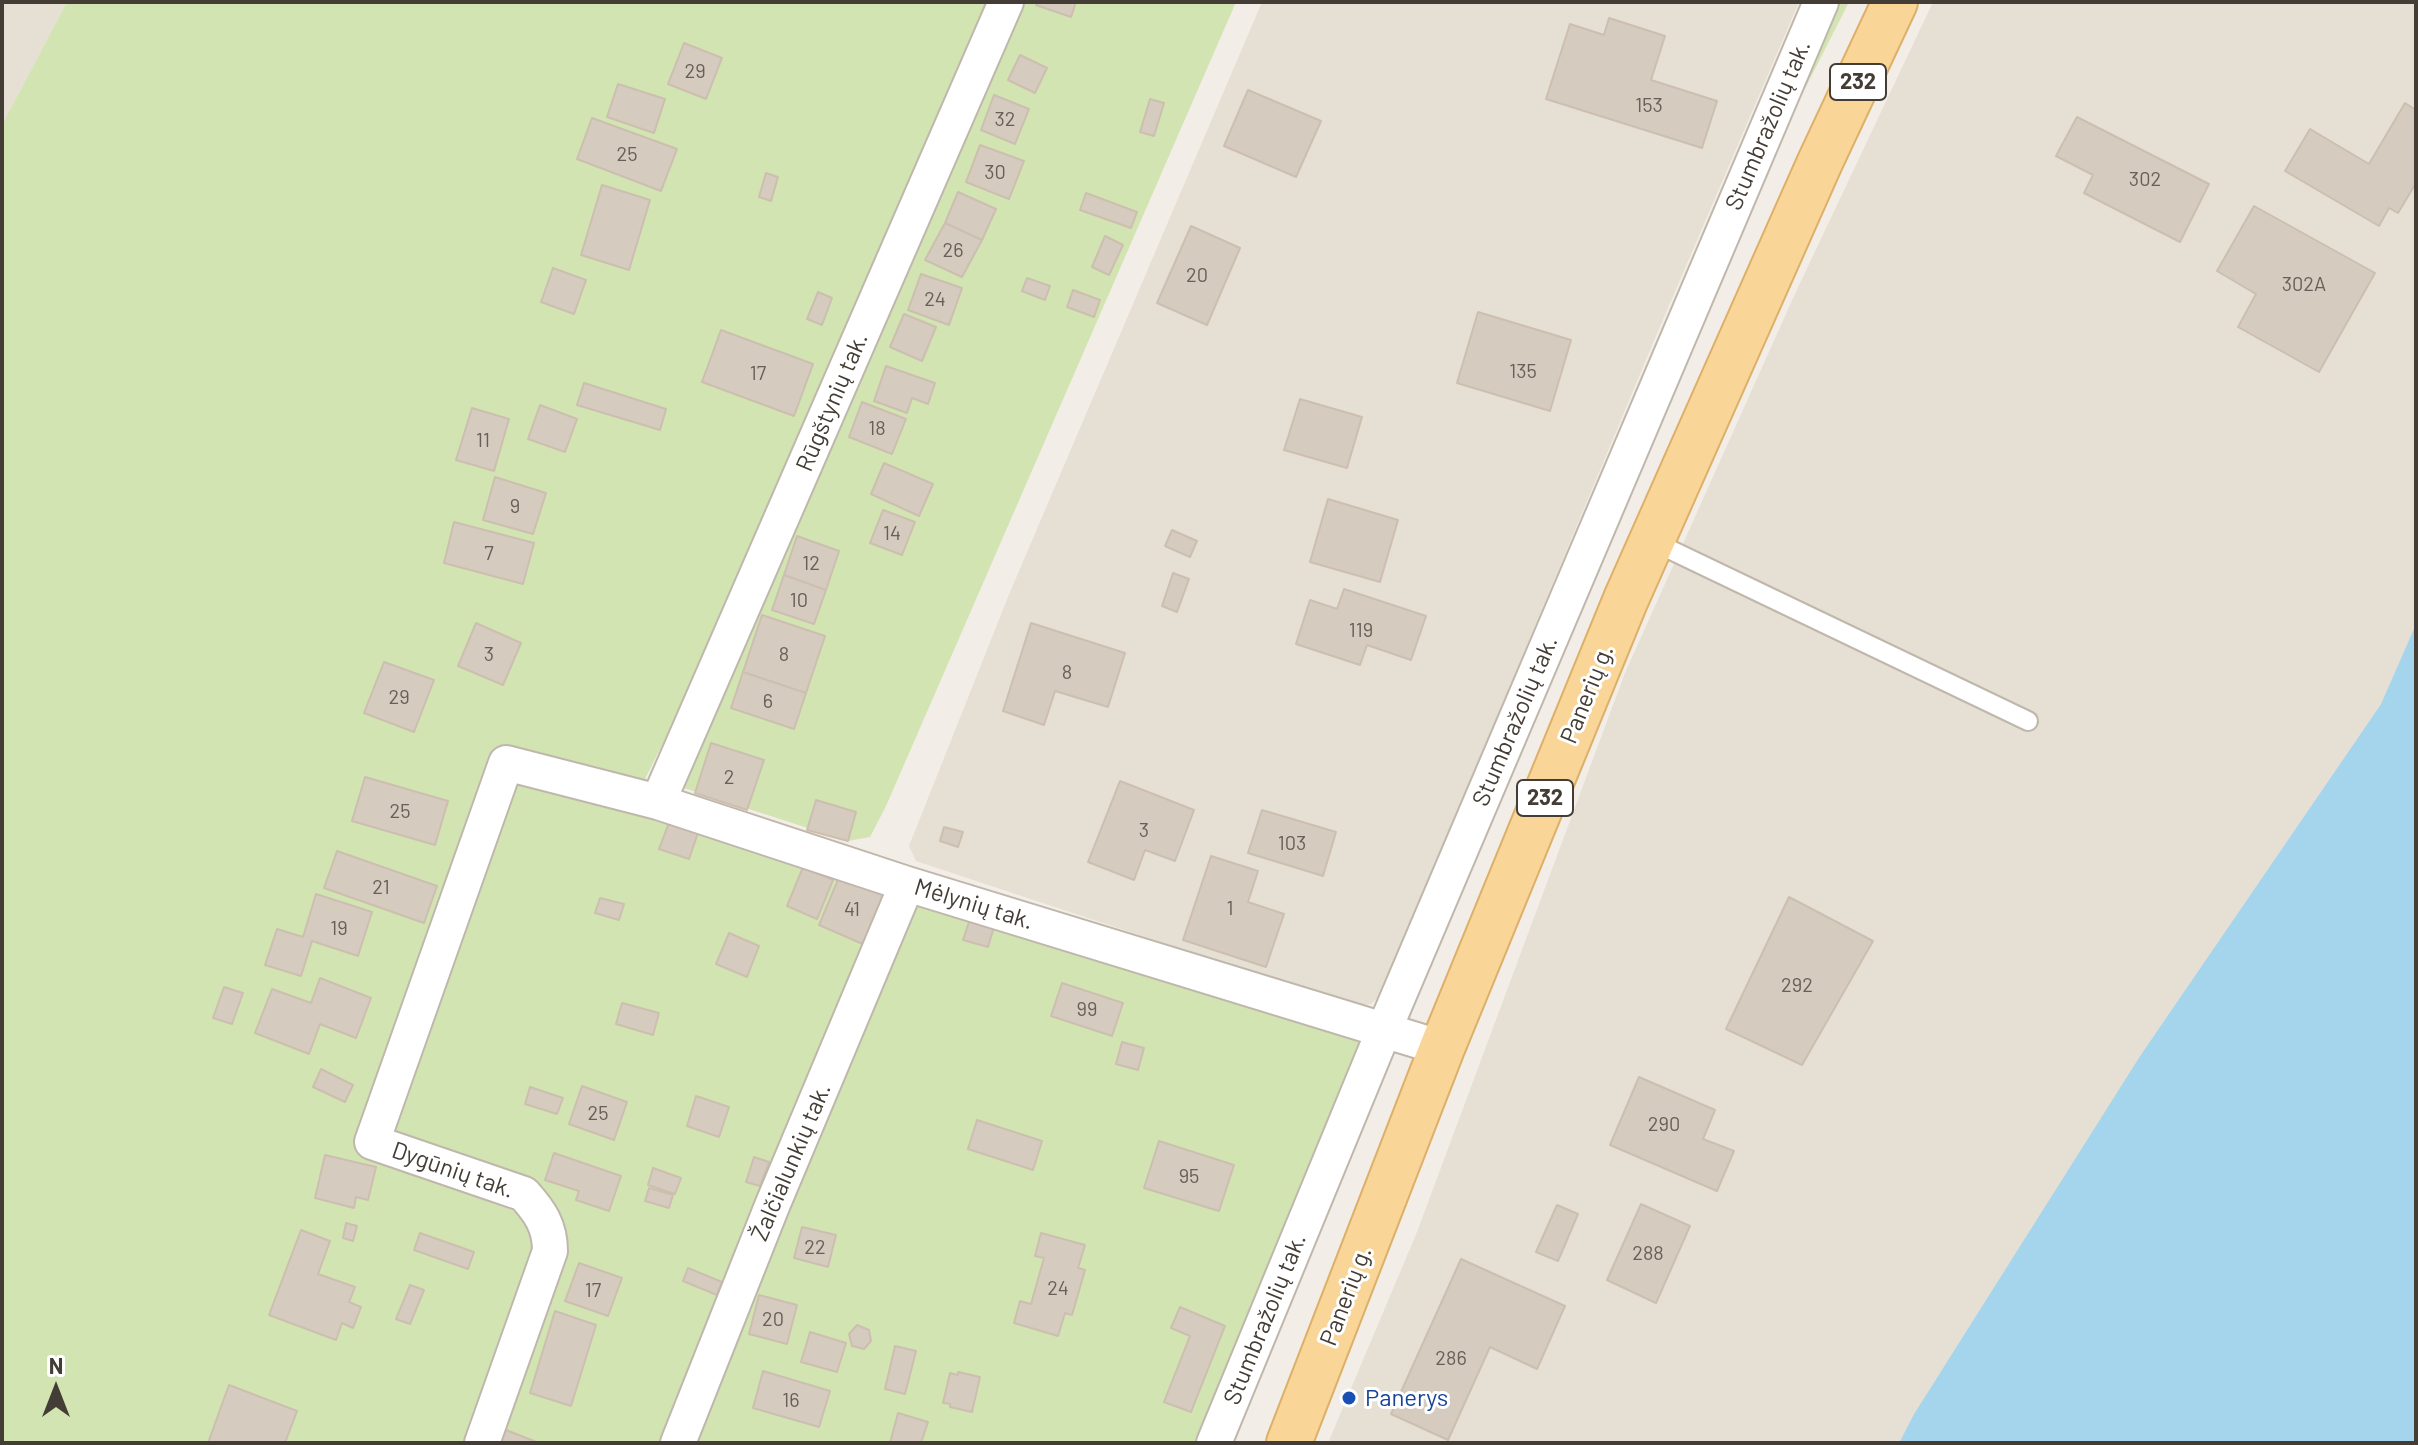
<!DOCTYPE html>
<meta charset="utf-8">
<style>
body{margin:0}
#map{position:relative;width:2418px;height:1445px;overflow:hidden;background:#f2ede6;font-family:Barlow,sans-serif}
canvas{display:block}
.frame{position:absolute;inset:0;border:4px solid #443d36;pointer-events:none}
.north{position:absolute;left:16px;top:1349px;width:80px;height:80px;-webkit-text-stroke:6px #fff;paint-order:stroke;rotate:0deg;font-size:22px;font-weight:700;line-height:32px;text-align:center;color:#443d36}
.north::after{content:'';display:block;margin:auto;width:28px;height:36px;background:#443d36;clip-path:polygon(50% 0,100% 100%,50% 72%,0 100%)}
</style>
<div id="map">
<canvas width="2418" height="1445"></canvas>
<div class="frame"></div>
<div class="north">N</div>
</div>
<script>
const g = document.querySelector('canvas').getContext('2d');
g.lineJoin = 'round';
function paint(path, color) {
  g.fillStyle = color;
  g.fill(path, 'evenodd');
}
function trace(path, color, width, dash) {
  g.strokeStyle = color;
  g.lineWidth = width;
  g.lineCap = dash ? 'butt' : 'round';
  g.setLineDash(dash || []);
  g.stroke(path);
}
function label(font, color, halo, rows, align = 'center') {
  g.font = font + ' Barlow,sans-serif';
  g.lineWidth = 6;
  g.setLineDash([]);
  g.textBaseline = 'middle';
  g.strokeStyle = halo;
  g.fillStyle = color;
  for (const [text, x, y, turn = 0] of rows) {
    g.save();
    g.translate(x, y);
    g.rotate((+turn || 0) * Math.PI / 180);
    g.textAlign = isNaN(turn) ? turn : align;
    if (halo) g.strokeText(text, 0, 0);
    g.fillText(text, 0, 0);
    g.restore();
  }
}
paint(new Path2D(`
 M2 2H67L2 125Z
 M1262 2H1799L1653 343 1382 993 1371 1004 1353 1006 916 861 909 846 1010 592Z
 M1933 2H2416V624L2381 704 2140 1056 1914 1414 1899 1443H1328L1417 1232 1625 673 1794 296Z`), '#e6dfd4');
paint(new Path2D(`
 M67 2H987L690 689 644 781 501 747 355 1140 357 1151 519 1213 536 1236 535 1258 465 1443H2V125Z
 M1021 2H1236L886 806 870 837 848 841 684 788Z
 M1834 2H1849L1752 193Z
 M516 775 896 889 672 1443H493L557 1225 391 1134Z
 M914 896 1343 1029 1360 1042 1197 1443H695Z`), '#d1e4b1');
paint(new Path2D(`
 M2416 624V1443H1899L1914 1414 2140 1056 2381 704Z`), '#a5d5ec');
const building = new Path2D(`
 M1037 2H1076L1071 17 1036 5Z
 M1609 18 1665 36 1651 80 1717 101 1702 148 1546 99 1570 24 1604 35Z
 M684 43 722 58 706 99 668 84Z
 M1020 55 1047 68 1035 93 1008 80Z
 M618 84 665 99 654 133 607 117Z
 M1248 90 1321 121 1296 177 1224 146Z
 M994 95 1029 109 1015 144 981 130Z
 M1150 99 1164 103 1154 136 1140 132Z
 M2405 103 2416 110V183L2398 213 2389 208 2379 226 2285 171 2310 129 2369 164Z
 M2077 117 2209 184 2180 242 2084 193 2093 175 2056 156Z
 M592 118 677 149 661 191 577 159Z
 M980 145 1024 161 1009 199 966 182Z
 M766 173 778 177 771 201 759 197Z
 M602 185 650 200 629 270 581 255Z
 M958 192 996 209 982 240 945 223Z
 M1086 193 1137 212 1131 228 1080 210Z
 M2254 206 2375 273 2319 372 2238 327 2256 294 2217 271Z
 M945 223 982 240 962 277 925 260Z
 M1191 226 1240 248 1207 325 1157 303Z
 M1105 236 1123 245 1109 275 1092 267Z
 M553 268 586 280 574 314 541 302Z
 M921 274 962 288 949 325 908 310Z
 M1027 278 1050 286 1045 300 1022 291Z
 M1073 290 1100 300 1094 317 1067 307Z
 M818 292 832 298 822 325 807 319Z
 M1478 312 1571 340 1550 411 1457 383Z
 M904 314 936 327 922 361 890 347Z
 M721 330 813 364 794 416 702 382Z
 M886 366 935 383 928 404 912 398 907 413 874 401Z
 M584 383 666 409 660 430 577 405Z
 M1300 399 1362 417 1347 468 1284 450Z
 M862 402 906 419 892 454 849 437Z
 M540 405 577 419 565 452 528 439Z
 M472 408 509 419 494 471 456 460Z
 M884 463 933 484 919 516 871 494Z
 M495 477 546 493 533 534 483 520Z
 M1328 499 1398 520 1380 582 1310 562Z
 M883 510 915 522 902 555 870 543Z
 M454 522 534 543 523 584 444 563Z
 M1172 530 1197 541 1190 557 1165 546Z
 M797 536 839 551 826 590 784 575Z
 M1173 573 1189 579 1177 612 1162 606Z
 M784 575 826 590 814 624 772 610Z
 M1344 589 1426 616 1411 660 1367 645 1360 665 1296 644 1310 600 1337 609Z
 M762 615 825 636 806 693 743 672Z
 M476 623 521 643 503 685 458 666Z
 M1031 623 1125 653 1108 707 1055 691 1044 725 1003 711Z
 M384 662 434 680 414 732 364 713Z
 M743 672 806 693 794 729 731 708Z
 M711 743 764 760 747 810 695 793Z
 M365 777 448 801 435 845 352 821Z
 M1120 781 1194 810 1175 861 1145 850 1134 880 1088 862Z
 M816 800 856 812 848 841 807 830Z
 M1262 810 1336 832 1323 876 1248 853Z
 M670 820 699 830 689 859 659 849Z
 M944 827 963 832 958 847 940 841Z
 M337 851 437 886 424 923 324 888Z
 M1211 856 1258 871 1248 902 1284 914 1266 967 1183 940Z
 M803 867 833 880 817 919 787 906Z
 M840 875 886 894 865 945 819 925Z
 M316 894 372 912 358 956 312 941 301 976 265 965 277 929 303 937Z
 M1789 897 1873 941 1802 1065 1726 1029Z
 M600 898 624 904 619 920 595 913Z
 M970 919 994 927 988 947 963 940Z
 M729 933 759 946 747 977 716 964Z
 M320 978 371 998 356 1038 320 1024 309 1054 255 1033 272 989 311 1003Z
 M1062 983 1123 1003 1112 1036 1051 1016Z
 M224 987 243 993 232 1024 213 1018Z
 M622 1003 659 1013 653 1035 616 1024Z
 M1122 1042 1144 1048 1138 1070 1116 1064Z
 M321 1069 353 1085 345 1102 313 1087Z
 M1639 1077 1715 1110 1703 1139 1734 1151 1717 1191 1610 1145Z
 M582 1086 627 1102 614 1140 569 1124Z
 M530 1087 563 1098 557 1114 525 1104Z
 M696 1096 729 1107 719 1137 687 1126Z
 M977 1120 1042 1141 1033 1170 968 1149Z
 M1159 1141 1234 1165 1219 1211 1144 1188Z
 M554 1153 621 1176 609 1211 576 1200 579 1191 545 1180Z
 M325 1155 376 1167 368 1200 356 1197 354 1208 315 1198Z
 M754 1157 769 1162 760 1186 746 1182Z
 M653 1168 681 1178 675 1194 648 1185Z
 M649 1188 673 1195 669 1208 645 1201Z
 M1641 1204 1690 1226 1656 1303 1607 1280Z
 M1557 1205 1578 1214 1558 1261 1536 1252Z
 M346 1223 357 1226 353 1241 343 1238Z
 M802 1227 836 1235 828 1267 794 1258Z
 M301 1230 330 1241 318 1274 355 1287 349 1302 361 1307 353 1328 342 1323 336 1340 269 1315Z
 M420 1233 474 1252 468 1269 414 1250Z
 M1041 1233 1085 1245 1078 1268 1085 1270 1072 1315 1065 1313 1058 1336 1014 1323 1020 1301 1031 1304 1044 1258 1035 1256Z
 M1461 1259 1565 1306 1537 1369 1490 1347 1448 1440 1391 1414Z
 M579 1263 622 1278 608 1316 565 1301Z
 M688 1268 722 1282 717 1295 683 1281Z
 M410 1285 424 1290 410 1324 396 1319Z
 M759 1295 797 1305 787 1344 749 1334Z
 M1180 1307 1225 1326 1191 1412 1164 1402 1190 1336 1171 1328Z
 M555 1311 596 1325 571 1406 530 1393Z
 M857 1325 869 1330 871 1341 864 1349 852 1346 849 1334Z
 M810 1332 846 1343 837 1372 801 1362Z
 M895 1346 916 1351 905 1394 885 1389Z
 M763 1371 830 1391 819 1427 753 1408Z
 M958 1372 980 1377 972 1412 950 1407V1404L943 1403 950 1373 958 1375Z
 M229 1385 297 1411 285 1443H208Z
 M898 1413 928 1422 921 1443H890Z
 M506 1430 539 1443H500Z`);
paint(building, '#d6cbbf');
trace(building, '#cdbfb0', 2);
const lane = new Path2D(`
 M1652 541 2028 721`);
const street = new Path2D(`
 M658 802 1006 2
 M482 1443 550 1251C550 1226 540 1212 524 1194L372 1142 506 763 658 802 907 884 1442 1048
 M678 1443 772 1206 907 884
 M1214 1443 1384 1030 1821 2`);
const primary = new Path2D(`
 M1289 1443 1442 1048 1626 599 1820 162 1895 2`);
trace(lane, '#c0b7ac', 22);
trace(street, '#c0b7ac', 38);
trace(primary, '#ddb069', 48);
trace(lane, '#fff', 18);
trace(street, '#fff', 34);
trace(primary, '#f9d598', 44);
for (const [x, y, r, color] of [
 [1349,1398,8,"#1a4fb4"]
]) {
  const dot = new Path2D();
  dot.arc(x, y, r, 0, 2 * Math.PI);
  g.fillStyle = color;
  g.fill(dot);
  trace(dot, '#fff', 3);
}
label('20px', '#686058', null, [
 ["29",695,71],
 ["153",1649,105],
 ["32",1005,119],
 ["25",627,154],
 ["30",995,172],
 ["302",2145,179],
 ["26",953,250],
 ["20",1197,275],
 ["302A",2304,284],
 ["24",935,299],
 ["135",1523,371],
 ["17",758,373],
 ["18",877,428],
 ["11",483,440],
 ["9",515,506],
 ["14",892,533],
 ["7",489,553],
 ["12",811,563],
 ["10",799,600],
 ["119",1361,630],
 ["3",489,654],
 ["8",784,654],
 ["8",1067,672],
 ["29",399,697],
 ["6",768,701],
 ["2",729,777],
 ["25",400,811],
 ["3",1144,830],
 ["103",1292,843],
 ["21",381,887],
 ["1",1230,908],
 ["41",852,909],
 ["19",339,928],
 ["292",1797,985],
 ["99",1087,1009],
 ["25",598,1113],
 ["290",1664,1124],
 ["95",1189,1176],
 ["22",815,1247],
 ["288",1648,1253],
 ["24",1058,1288],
 ["17",593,1290],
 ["20",773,1319],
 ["286",1451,1358],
 ["16",791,1400]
]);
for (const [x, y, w] of [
 [1858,82,56],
 [1545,798,56]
]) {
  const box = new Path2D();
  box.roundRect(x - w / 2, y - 18, w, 36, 6);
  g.fillStyle = '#fff';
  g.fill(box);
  trace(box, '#443d36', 2);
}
label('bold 22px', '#443d36', null, [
 ["232",1858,82],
 ["232",1545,798]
]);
label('24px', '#443d36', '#fff', [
 ["Stumbražolių tak.",1768,125,-67],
 ["Rūgštynių tak.",832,402,-67],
 ["Panerių g.",1587,694,-68],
 ["Stumbražolių tak.",1515,721,-67],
 ["Mėlynių tak.",974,904,17],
 ["Žalčialunkių tak.",791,1162,-67],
 ["Dygūnių tak.",453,1170,19],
 ["Panerių g.",1346,1296,-69],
 ["Stumbražolių tak.",1265,1319,-68]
]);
label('24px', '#164399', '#fff', [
 ["Panerys",1365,1398]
], 'left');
</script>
